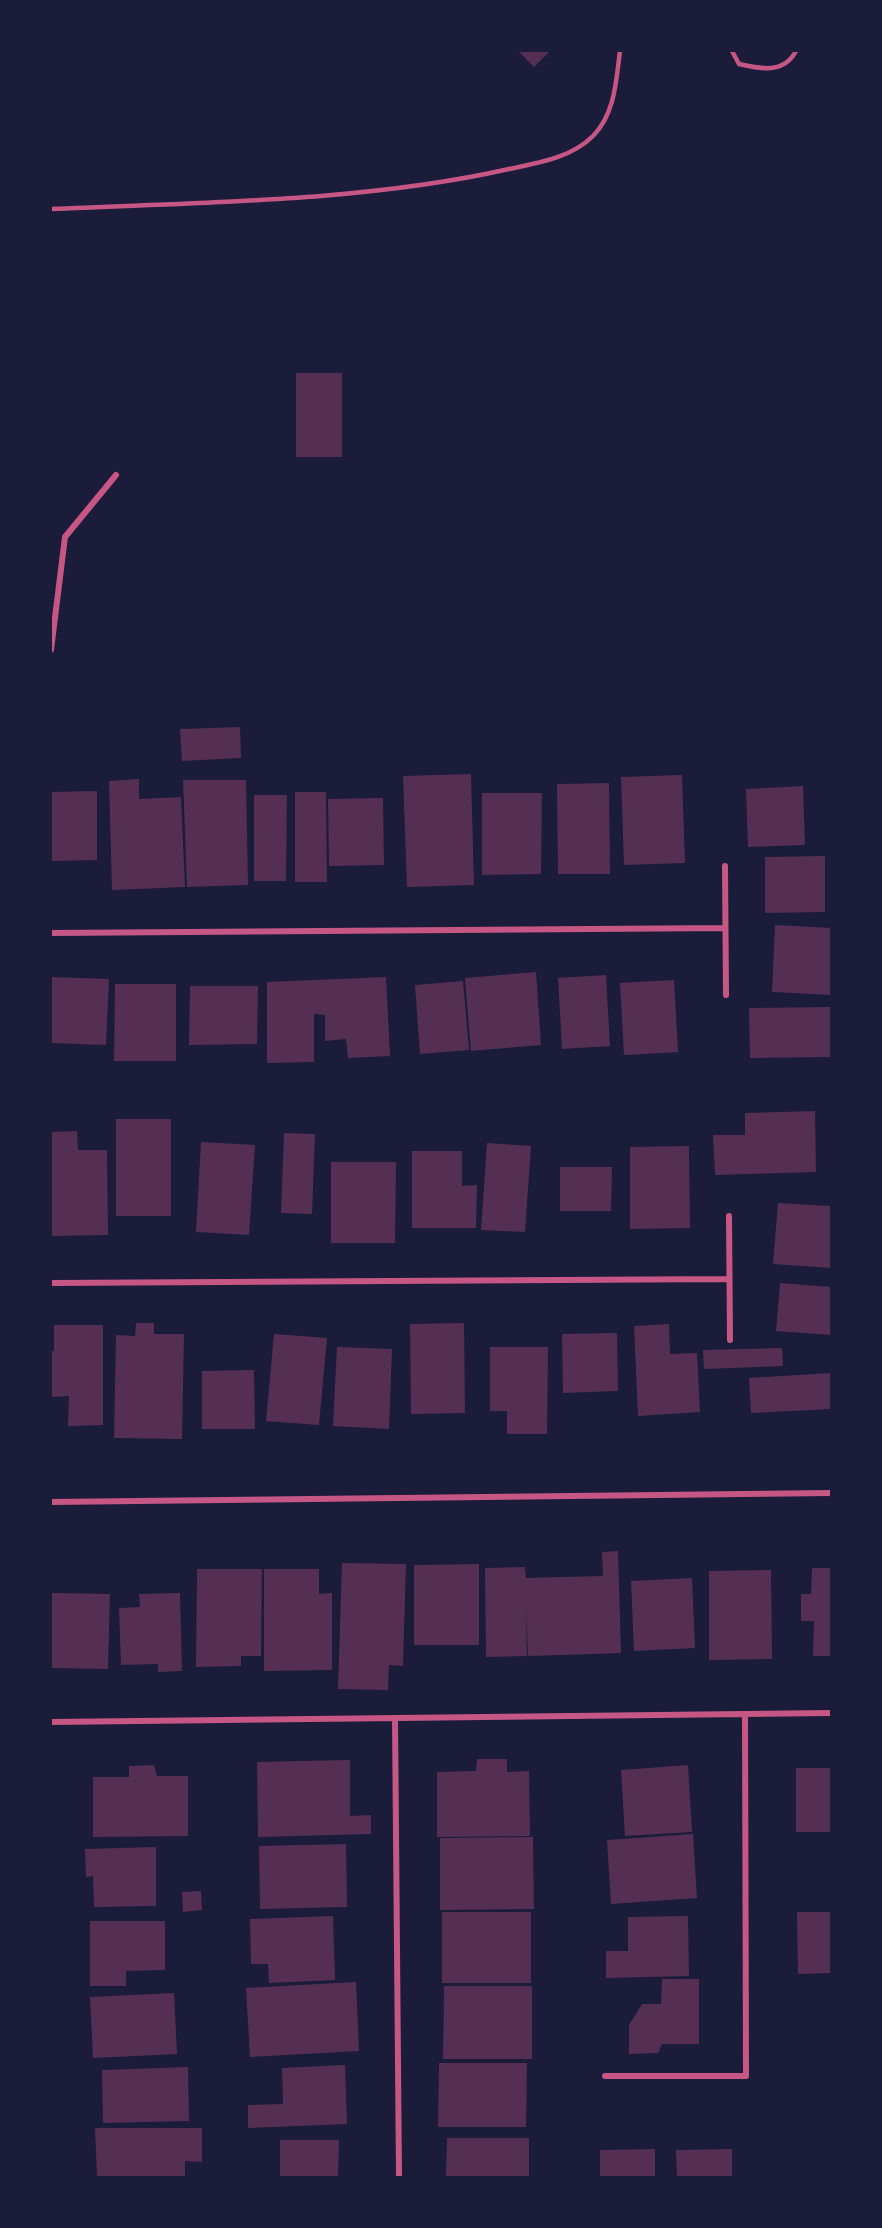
<!DOCTYPE html>
<style>
body{margin:0}
#map{position:relative;width:882px;height:2228px;overflow:hidden;background:#1b1b3a;font-family:"Titillium Web",sans-serif}
canvas{display:block}
.frame{position:absolute;inset:0;border:52px solid #1b1b3a;pointer-events:none}
</style>
<div id="map">
<canvas width="882" height="2228"></canvas>
<div class="frame"></div>
</div>
<script>
const g = document.querySelector('canvas').getContext('2d');
g.lineJoin = 'round';
function paint(path, color) {
  g.fillStyle = color;
  g.fill(path, 'evenodd');
}
function trace(path, color, width, dash) {
  g.strokeStyle = color;
  g.lineWidth = width;
  g.lineCap = dash ? 'butt' : 'round';
  g.setLineDash(dash || []);
  g.stroke(path);
}
paint(new Path2D(`
 M518 51H550L534 67Z
 M296 373H342V457H296Z
 M240 727 241 758 182 761 180 729Z
 M471 774 474 885 407 887 403 776Z
 M682 775 685 863 624 865 621 777Z
 M139 779V799L181 797 185 887 112 890 109 781Z
 M183 780H246L248 885 187 887Z
 M609 783 610 874H558L557 784Z
 M803 786 805 845 748 847 746 789Z
 M97 791V860L51 861V792Z
 M295 792H326L327 882H295Z
 M482 793H542L541 874 482 875Z
 M254 795H287L286 881H254Z
 M383 798 384 865 329 866 328 799Z
 M825 856V912L765 913V857Z
 M775 925 831 928V995L772 992Z
 M536 972 541 1045 471 1051 465 978Z
 M606 975 610 1046 562 1049 558 978Z
 M51 977 109 979 106 1045 51 1043Z
 M386 977 390 1056 348 1058 346 1039 325 1041V1015L314 1014V1062L267 1063V982Z
 M674 980 678 1052 624 1055 620 983Z
 M463 981 469 1050 420 1054 415 985Z
 M115 984H176V1061H114Z
 M190 986H258L257 1044 189 1045Z
 M831 1007V1057L750 1058 749 1008Z
 M815 1111 816 1172 715 1175 713 1135H745V1113Z
 M116 1119H171V1216H116Z
 M77 1131 78 1150H107L108 1235 51 1236V1132Z
 M284 1133 315 1134 312 1214 281 1213Z
 M201 1142 255 1145 249 1235 196 1232Z
 M487 1143 531 1146 525 1232 481 1230Z
 M689 1146 690 1228 630 1229V1147Z
 M412 1151H462V1186L477 1185 476 1228H412Z
 M331 1162H396L395 1243H331Z
 M560 1167H612L611 1211H560Z
 M778 1203 831 1206V1268L773 1264Z
 M780 1283 831 1287V1335L776 1331Z
 M136 1323H154V1334H184L182 1439 114 1438 116 1335 135 1336Z
 M464 1323 465 1413 411 1414 410 1324Z
 M669 1324 670 1354 697 1353 700 1412 638 1416 634 1326Z
 M54 1325H103V1425L68 1426 69 1396 51 1397V1351H54Z
 M617 1333 618 1391 563 1393 562 1334Z
 M274 1334 327 1338 319 1425 266 1421Z
 M337 1347 392 1349 389 1429 333 1426Z
 M490 1347H548L547 1434H507V1411H490Z
 M782 1348 783 1366 704 1369 703 1350Z
 M254 1370 255 1429H202V1371Z
 M831 1373V1409L751 1413 749 1378Z
 M618 1551 621 1653 528 1656 526 1602 527 1656 486 1657 485 1568 525 1567 526 1578 603 1576 602 1552Z
 M342 1563 406 1564 403 1666 389 1665 388 1690 338 1689Z
 M479 1564V1645H414V1565Z
 M812 1568H831V1656H813L814 1621H801V1594H811Z
 M197 1569H262L261 1656H241V1666L196 1667Z
 M264 1569H319V1594L332 1593V1670L264 1671Z
 M771 1570 772 1659 709 1660V1571Z
 M692 1578 695 1648 634 1651 631 1581Z
 M51 1593 110 1594 108 1669 51 1668Z
 M180 1593 182 1671 158 1672V1664L121 1665 119 1608 140 1607 139 1594Z
 M477 1759H507V1772L529 1771 530 1836 437 1837V1772L476 1771Z
 M350 1760V1816L371 1815V1834L258 1837 257 1762Z
 M154 1765 157 1776H188V1836L93 1837V1777H129V1766Z
 M688 1765 692 1832 625 1836 621 1770Z
 M796 1768H831V1832H796Z
 M693 1834 697 1898 611 1904 607 1840Z
 M533 1837 534 1909 440 1910V1838Z
 M346 1844 347 1907 260 1909 259 1846Z
 M156 1847V1906L94 1907 93 1876 86 1877 85 1849Z
 M201 1891 202 1910 183 1912 182 1892Z
 M442 1912H531V1983H442Z
 M797 1912H831V1973L798 1974Z
 M333 1916 335 1980 269 1983 268 1964H251L250 1919Z
 M688 1916 689 1976 606 1978V1951H628V1917Z
 M90 1921H165V1970L126 1971V1986H90Z
 M662 1979H699V2044H662L658 2053 629 2054V2025L642 2004H661Z
 M356 1982 359 2051 250 2057 246 1988Z
 M444 1986H532V2059H443Z
 M174 1993 177 2054 93 2058 90 1997Z
 M439 2063H527L526 2127H438Z
 M345 2065 347 2124 248 2128V2105L283 2104 282 2068Z
 M188 2067 189 2121 103 2123 102 2070Z
 M95 2128H202V2162L185 2161V2177H97Z
 M447 2138H529V2177H446Z
 M280 2140H339L338 2177H280Z
 M655 2149V2177H600V2150Z
 M732 2149V2177H677L676 2150Z`), '#542f53');
trace(new Path2D(`
 M732 51 739 64C760 69 784 74 796 51
 M51 209C201 202 363 202 509 169 538 163 571 158 593 136 615 114 616 81 620 51`), '#c65784', 4.5);
trace(new Path2D(`
 M51 650 65 537 116 475
 M725 866 726 995
 M51 933 725 928
 M729 1216 730 1340
 M51 1283 729 1279
 M51 1502 831 1493
 M395 1719 399 2177
 M51 1722 831 1713
 M605 2076H746L745 1715`), '#c65784', 6);
</script>
